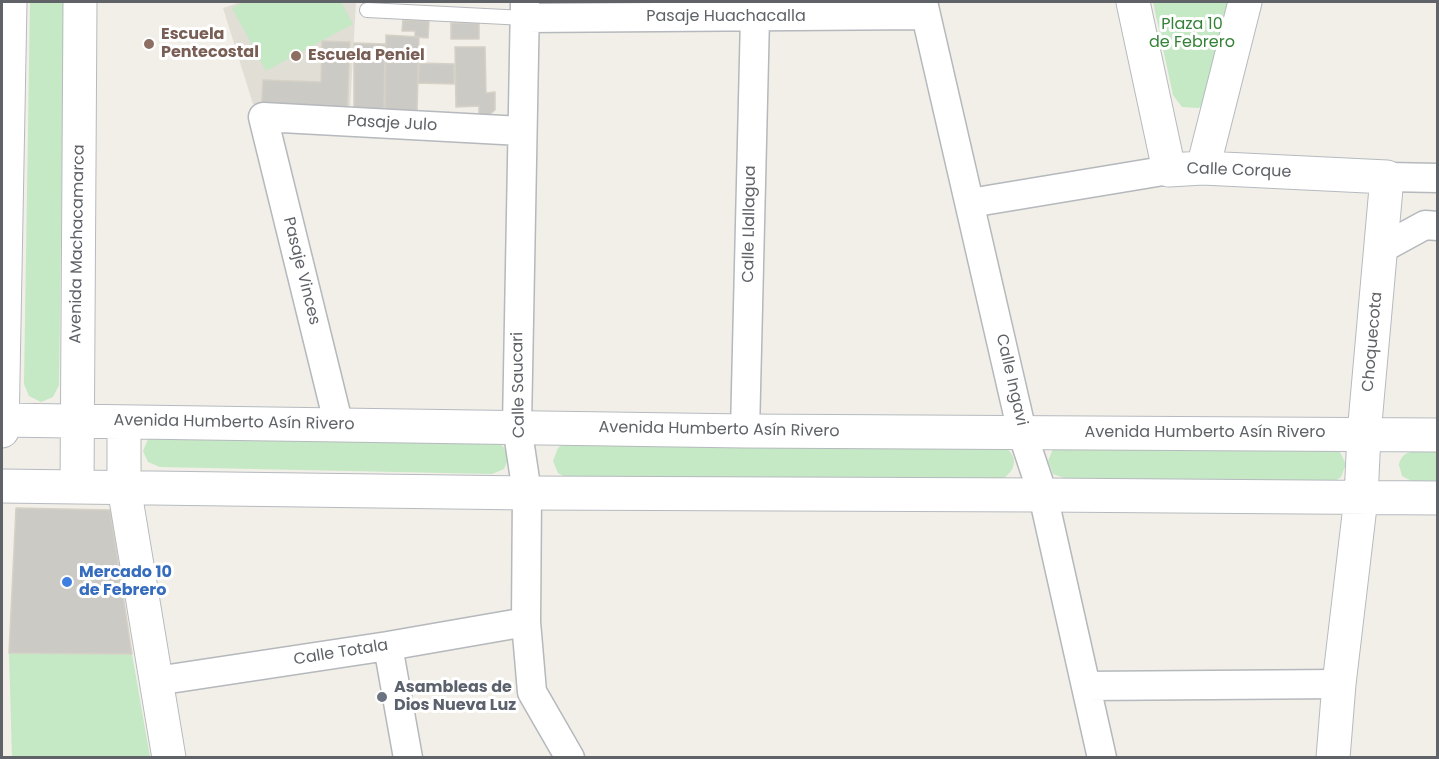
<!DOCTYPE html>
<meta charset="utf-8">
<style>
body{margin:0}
#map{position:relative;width:1439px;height:759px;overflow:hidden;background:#f1efe8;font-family:Poppins,sans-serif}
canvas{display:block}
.frame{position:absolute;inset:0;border:3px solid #5f6368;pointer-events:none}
</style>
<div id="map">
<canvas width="1439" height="759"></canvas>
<div class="frame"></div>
</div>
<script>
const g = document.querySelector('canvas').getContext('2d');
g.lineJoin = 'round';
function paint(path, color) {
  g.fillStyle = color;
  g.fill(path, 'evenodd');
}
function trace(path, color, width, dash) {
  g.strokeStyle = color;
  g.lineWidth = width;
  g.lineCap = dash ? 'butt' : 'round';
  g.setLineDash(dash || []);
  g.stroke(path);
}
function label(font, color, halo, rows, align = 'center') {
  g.font = font + ' Poppins,sans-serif';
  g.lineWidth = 6;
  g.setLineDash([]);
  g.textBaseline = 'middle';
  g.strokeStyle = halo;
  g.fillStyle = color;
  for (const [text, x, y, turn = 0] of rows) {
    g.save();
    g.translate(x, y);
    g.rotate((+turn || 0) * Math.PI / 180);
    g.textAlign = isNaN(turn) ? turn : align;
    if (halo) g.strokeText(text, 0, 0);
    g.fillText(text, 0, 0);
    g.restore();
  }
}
paint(new Path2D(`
 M241 2H356L350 109 253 104 223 8Z`), '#e1ded6');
paint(new Path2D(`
 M30 2H64L59 385 53 397 41 402 29 396 24 384Z
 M244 2H341L353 24 266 71 232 8Z
 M1153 2H1233L1205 105 1198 108 1182 107 1173 95Z
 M153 435 498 442C508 449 510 458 504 469L492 474 160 467 148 462 143 451 148 439Z
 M563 444 1003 445C1017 455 1018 468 1004 478L565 477 558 473 553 461 558 448Z
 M1334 448 1340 452 1346 464 1341 477 1335 481 1067 479 1053 474 1048 461 1053 449Z
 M1437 451V481H1412L1402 476 1399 465C1402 447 1423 451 1437 451Z
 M9 653 132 654 150 757H12Z`), '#c5e8c5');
const building = new Path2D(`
 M403 20 429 21 428 38 415 37V31H402Z
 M451 23H479V39H451Z
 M386 35 419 37 417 112 385 111Z
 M322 41 350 42 347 119 261 116 263 80 321 82Z
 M354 43 385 44 384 116H354Z
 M455 47H485L486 93 495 92V110L487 117 479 118V106L456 107Z
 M419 63 454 64V84L418 83Z
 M16 508 110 510 132 654 9 653Z`);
paint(building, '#cccac5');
trace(building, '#d6d1c6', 1.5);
const lane = new Path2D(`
 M367 10 525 18`);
const street = new Path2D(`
 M525 2 517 426 527 493 526 622 532 692 570 758
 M923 2 1022 432 1043 495 1102 758
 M525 18 926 15
 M1387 177 1438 178
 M970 203 1169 170
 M1381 249 1425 225 1438 226
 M339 426 263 117 521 131
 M745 431 755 17
 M388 646 408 758
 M156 681 388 646 526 622
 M1086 686 1339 684`);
const secondary = new Path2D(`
 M1133 2 1169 170 1203 168 1387 177 1364 434 1361 498 1339 684 1333 758
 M1203 168 1245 2
 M2 420 745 431 1438 435
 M124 422V487L169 758
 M2 431 10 2
 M2 486 527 493 1043 495 1438 498
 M77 487 80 2`);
trace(lane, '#b5b8bc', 16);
trace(street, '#b5b8bc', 31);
trace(secondary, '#b6babf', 35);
trace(lane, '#fff', 14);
trace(street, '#fff', 28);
trace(secondary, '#fff', 33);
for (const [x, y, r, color] of [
 [149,44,6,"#8d6e63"],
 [296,56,6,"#8d6e63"],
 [67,582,6,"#3f7fe0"],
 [382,697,6,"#6b7280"]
]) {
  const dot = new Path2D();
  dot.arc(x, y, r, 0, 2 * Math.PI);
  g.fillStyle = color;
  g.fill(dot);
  trace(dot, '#fff', 2);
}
label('16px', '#5f6368', '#fff', [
 ["Pasaje Huachacalla",726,17],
 ["Pasaje Julo",392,124,3],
 ["Calle Corque",1239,171,2],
 ["Calle Llallagua",750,224,-89],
 ["Avenida Machacamarca",78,244,-89],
 ["Pasaje Vinces",301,271,76],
 ["Choquecota",1373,342,-85],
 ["Calle Ingavi",1011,380,77],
 ["Calle Saucari",519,385,-91],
 ["Avenida Humberto Asín Rivero",234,423,1],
 ["Avenida Humberto Asín Rivero",719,430,1],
 ["Avenida Humberto Asín Rivero",1205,433],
 ["Calle Totala",341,653,-9]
]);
label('16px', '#348238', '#fff', [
 ["Plaza 10",1192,25],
 ["de Febrero",1192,43]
]);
label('bold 16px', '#785e54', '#fff', [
 ["Escuela",161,35],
 ["Pentecostal",161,53],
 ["Escuela Peniel",308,56]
], 'left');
label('bold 16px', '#366cbe', '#fff', [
 ["Mercado 10",79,573],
 ["de Febrero",79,591]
], 'left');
label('bold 16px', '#5b616d', '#fff', [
 ["Asambleas de",394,688],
 ["Dios Nueva Luz",394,706]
], 'left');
</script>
